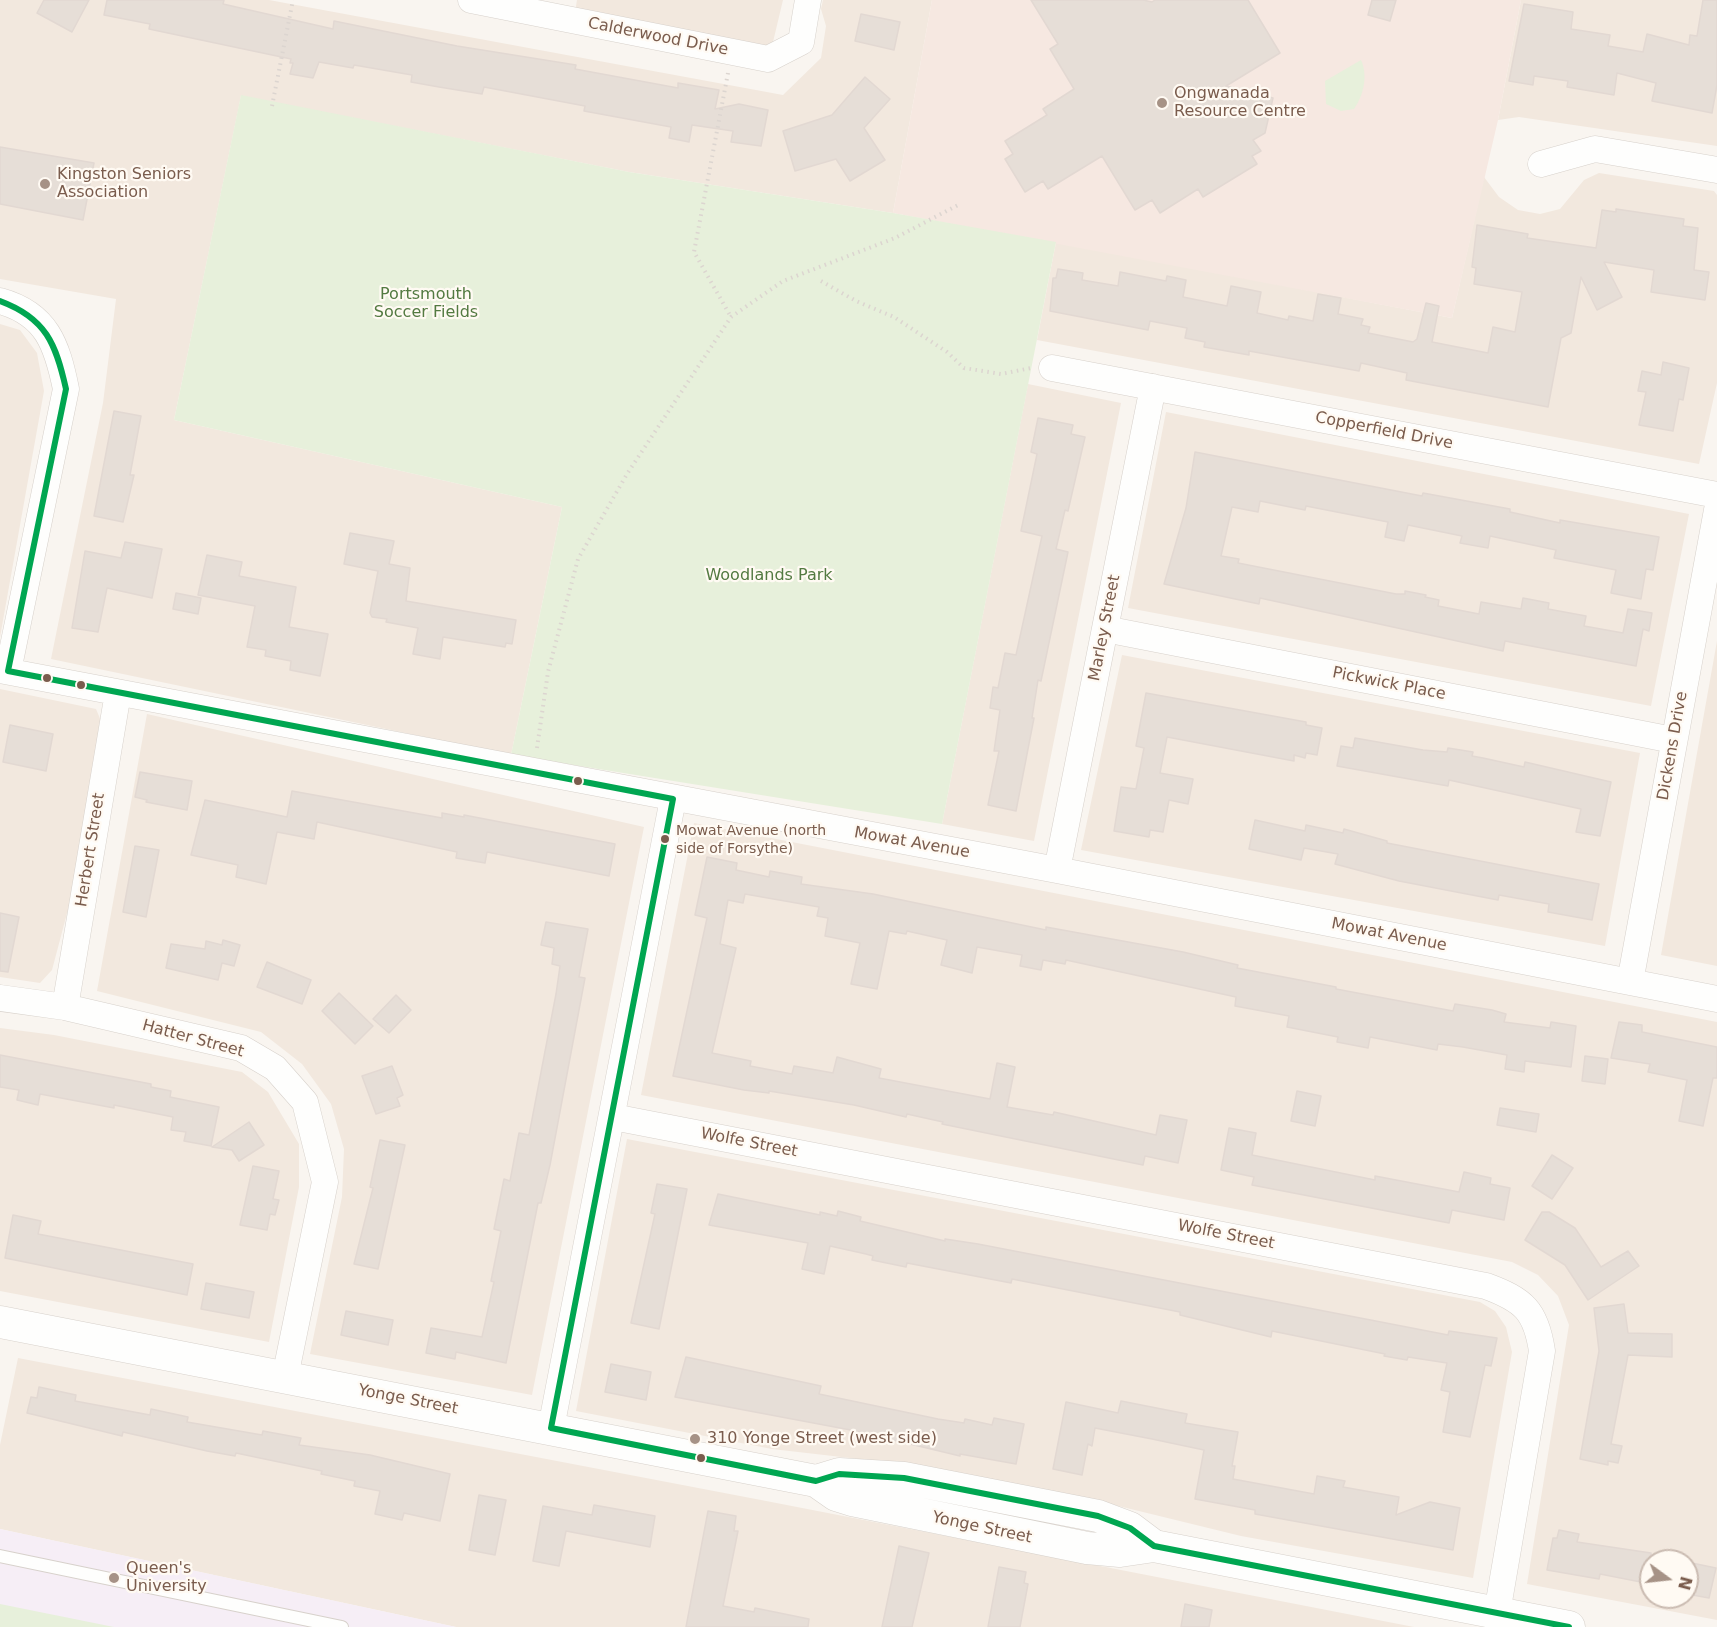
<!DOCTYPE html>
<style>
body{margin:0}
#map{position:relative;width:1717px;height:1627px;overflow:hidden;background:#f9f5f0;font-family:"DejaVu Sans",sans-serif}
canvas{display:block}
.north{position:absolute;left:1639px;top:1549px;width:60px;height:60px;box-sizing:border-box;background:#fffaf3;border:2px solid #cabbb1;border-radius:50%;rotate:105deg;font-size:16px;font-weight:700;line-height:24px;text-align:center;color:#7a5c4d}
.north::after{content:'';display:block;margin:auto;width:21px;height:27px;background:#a69286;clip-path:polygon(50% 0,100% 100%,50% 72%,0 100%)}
</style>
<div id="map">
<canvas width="1717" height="1627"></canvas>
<div class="north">N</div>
</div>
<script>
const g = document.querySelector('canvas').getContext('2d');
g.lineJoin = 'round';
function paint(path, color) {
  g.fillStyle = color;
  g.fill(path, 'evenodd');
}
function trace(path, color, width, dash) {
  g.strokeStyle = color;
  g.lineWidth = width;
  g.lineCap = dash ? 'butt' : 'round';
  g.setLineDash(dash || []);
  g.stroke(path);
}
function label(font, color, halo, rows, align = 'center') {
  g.font = font + ' "DejaVu Sans",sans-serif';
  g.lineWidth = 4.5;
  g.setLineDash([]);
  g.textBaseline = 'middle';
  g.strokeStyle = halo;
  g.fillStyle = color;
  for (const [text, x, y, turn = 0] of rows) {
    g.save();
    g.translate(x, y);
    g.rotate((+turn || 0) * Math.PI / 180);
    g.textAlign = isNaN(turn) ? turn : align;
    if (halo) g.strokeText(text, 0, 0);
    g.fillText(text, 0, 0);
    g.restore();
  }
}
paint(new Path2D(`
 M0 0H269L783 95 821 58 826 26 821 9 823 0H932L893 213 629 172 241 96 174 420 562 507 511 755 51 659 103 403 116 299 0 279Z
 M577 0H783L773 42 758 53 574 18Z
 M1521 0H1717V146L1519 117 1498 120Z
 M1599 173 1714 191 1717 195V383L1699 464 1037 340 1056 242 1452 318 1484 177 1499 197 1518 210 1540 214 1560 209 1584 180Z
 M0 324 20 330 37 353 44 391 0 637Z
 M1028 384 1121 403 1034 841 942 824Z
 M1166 412 1689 514 1651 706 1128 608Z
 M1717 641V966L1661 955Z
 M1122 655 1640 753 1605 946 1081 850Z
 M0 689 96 709 104 728 79 868 52 970 40 983 0 977Z
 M147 714 644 827 532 1395 310 1354 342 1197 344 1149 331 1104 302 1064 261 1032 97 991Z
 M694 823 1717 1022V1620L1527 1584 1569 1325 1558 1296 1538 1275 1512 1262 641 1095ZM1651 1561H1687V1597H1651Z
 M0 1028 54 1035 242 1072 268 1092 299 1144V1187L269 1342 0 1291Z
 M627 1139 1480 1302 1495 1311 1506 1327 1512 1352 1473 1578 1241 1536 1098 1501 911 1465 772 1449 576 1411Z
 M18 1358 761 1500 1414 1627H456L0 1529V1445Z`), '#f2e8de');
paint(new Path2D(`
 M932 0H1521L1498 120 1452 318 893 213Z`), '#f6e8e1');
paint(new Path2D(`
 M0 1529 456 1627H0Z`), '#f6eef6');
paint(new Path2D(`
 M1361 60C1368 75 1364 95 1354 109L1341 111 1326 104 1325 81Z
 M241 95 629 172 893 213 1056 242 942 824 511 755 562 507 174 420Z
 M0 1604 114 1627H0Z`), '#e7f0db');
const building = new Path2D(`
 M44 0H89L72 32 37 13Z
 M107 0H224L223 4 333 29 334 21 457 46 576 65 575 69 678 88V83L719 90 715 109 739 104 768 110 761 146 731 142 733 131 692 125 689 142 669 138 671 127 584 111 585 106 484 87 482 94 439 87 411 82 412 75 354 65 353 68 319 62 313 78 290 74 293 63H290L291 59 149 29 150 24 104 15Z
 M1031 0H1143L1152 2 1155 0H1248L1280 53 1226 86 1273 98 1265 133 1253 140 1261 151 1252 156 1257 164 1203 197 1198 189 1160 213 1152 200 1135 210 1102 156 1048 189 1043 181 1025 192 1005 159 1013 154 1005 141 1047 115 1043 109 1074 89 1050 49 1058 44Z
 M1372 0H1396L1390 21 1368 15Z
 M1703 0H1717V85L1712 113 1652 101 1656 83 1617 73 1614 95 1567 87 1568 81 1534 76 1533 85 1509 81 1524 4 1573 12 1571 29 1610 35 1608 46 1643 52 1647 34 1689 45 1690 35 1697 36Z
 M861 14 900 22 894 50 855 41Z
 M865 77 890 99 864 128 885 160 850 181 836 159 795 171 783 131 832 115Z
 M0 147 94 163 83 220 0 204Z
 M1616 209 1684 219 1683 226 1698 228 1694 270 1709 272 1705 300 1651 292 1654 270 1604 262 1622 297 1597 310 1581 277 1571 333 1561 338 1548 407 1406 380 1407 373 1361 363 1359 371 1249 351V355L1204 347 1205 342 1185 338 1187 328 1150 321 1148 330 1050 311 1053 278H1056L1058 269 1083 273 1082 280 1118 286 1120 272 1166 281 1167 276 1186 280 1183 297 1227 306 1231 286 1261 292 1257 313 1288 320 1289 316 1313 321 1318 294 1341 298 1338 314 1363 319 1361 325 1370 327 1368 333 1413 342 1417 339 1426 303 1439 306 1432 342 1488 353 1493 327 1515 332 1522 292 1474 284 1476 268 1472 267 1477 225 1528 234 1527 238 1596 248 1602 210 1616 212Z
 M1663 362 1689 368 1683 400 1679 399 1673 431 1639 425 1646 392 1638 391 1642 371 1661 375Z
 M114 411 141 416 130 475H134L123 522 94 516Z
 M1038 418 1073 425 1071 434 1085 437 1068 511 1065 510 1056 549 1068 552 1041 681 1038 680 1032 718H1034L1016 811 988 805 999 751H994L1000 710 990 708 993 687 998 688 1005 653 1016 655 1042 536 1021 531 1037 454 1031 452Z
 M1195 452 1422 496 1423 493 1510 509V512L1560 523V520L1659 537 1653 570 1646 569 1641 599 1611 593 1616 570 1554 558 1556 550 1490 536 1488 548 1460 543 1462 536 1408 525 1404 541 1385 537 1388 522 1306 506 1305 510 1260 501 1258 512 1232 507 1221 556 1239 559 1238 563 1396 594H1405V591L1426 595 1425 597 1439 600 1438 606 1479 614 1481 602 1521 609 1523 598 1549 603 1548 609 1586 616 1584 626 1623 633 1628 609 1652 613 1649 631 1643 629 1636 666 1505 641 1503 651 1260 598 1259 604 1164 584 1186 508Z
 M350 533 394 541 389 564 410 568 406 601 516 620 512 644 506 643 505 647 443 637 440 659 413 654 418 628 386 622 387 619 372 617 370 613 378 571 344 564Z
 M125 542 162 549 152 598 107 588 98 632 72 628 85 551 121 558Z
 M207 555 242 562 239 576 296 587 289 627 328 634 320 676 290 670 291 661 265 656 266 650 247 647 255 606 198 595Z
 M176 593 201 598 198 614 173 609Z
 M1146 693 1306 722V725L1322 728 1317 755 1306 753 1305 758 1294 755V761L1167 737 1160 773 1193 779 1188 804 1169 800 1163 832 1150 830 1149 837 1114 831 1121 787 1136 789 1144 748 1136 746Z
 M10 725 53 734 46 771 3 762Z
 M1355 738 1423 750 1447 752 1448 748 1473 752 1472 756 1483 758 1524 767 1525 762 1611 782 1600 836 1576 832 1581 809 1449 780 1448 786 1337 766 1341 746 1353 748Z
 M140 772 192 781 187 810 146 802 147 800 135 797Z
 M292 791 442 818V813L464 817V815L615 844 609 876 487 852 485 863 456 858 457 852 317 822 314 839 277 832 266 884 236 877 238 865 191 855 205 800 287 817Z
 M1255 820 1305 831 1306 825 1343 833 1344 829 1387 841V843L1599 884 1592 920 1548 912 1549 904 1499 895 1498 900 1399 881 1335 864 1338 854 1304 848 1301 860 1249 849Z
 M135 846 159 850 146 917 123 912Z
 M707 857 737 863 736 870 769 877 770 871 802 877 801 884 873 894 1046 930V927L1183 952 1238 965 1237 968 1336 987V989L1453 1011 1455 1004 1492 1010 1506 1014 1504 1022 1550 1028 1551 1022 1576 1026 1571 1067 1525 1061 1524 1072 1505 1069 1507 1055 1463 1047 1438 1044 1437 1050 1370 1037 1368 1048 1337 1042 1338 1037 1287 1027 1289 1016 1235 1006 1236 997 1066 960 1065 964 1043 960 1041 970 1020 966 1022 955 977 947 972 973 941 965 947 940 907 931 906 934 889 931 877 989 851 984 860 943 825 936 828 918 817 916 819 907 745 894 743 903 728 900 720 944 736 948 712 1053 751 1061 750 1066 792 1074 794 1066 833 1073 837 1057 881 1069 879 1078 990 1099 997 1063 1015 1067 1007 1107 1053 1115 1054 1112 1156 1135 1160 1115 1187 1120 1178 1163 1145 1156 1143 1165 942 1124 943 1122 907 1114 906 1117 854 1105 769 1091V1093L744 1090 673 1076 707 918 695 915Z
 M0 913 19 917 8 972 0 971Z
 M546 922 588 929 579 977 585 978 550 1165 541 1203H538L506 1363 456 1352 455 1359 426 1353 431 1328 482 1337 494 1282 491 1281 501 1231 494 1229 504 1179 510 1181 519 1133 529 1135 556 994 560 966 552 964 554 948 541 945Z
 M223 940 240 945 234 966 222 963 218 980 166 968 171 944 205 949 206 941 222 945Z
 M267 962 311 980 302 1004 257 987Z
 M339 993 373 1026 355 1044 322 1011Z
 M396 995 411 1010 389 1033 373 1019Z
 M1619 1022 1642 1025V1032L1717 1047V1078H1713L1703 1126 1679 1121 1687 1080 1648 1072 1650 1064 1611 1058Z
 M0 1055 151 1084V1087L171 1091 170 1097 219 1107 211 1146 184 1141 186 1132 171 1130 173 1117 114 1105V1108L40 1094 38 1105 17 1100 19 1090 0 1087Z
 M1585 1056 1608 1059 1605 1084 1582 1081Z
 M392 1066 403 1095 397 1098 400 1106 376 1114 362 1076Z
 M1297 1091 1321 1096 1315 1126 1291 1121Z
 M1500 1108 1539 1114 1536 1132 1497 1125Z
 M249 1122 264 1145 239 1161 232 1150 212 1147Z
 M1229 1128 1256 1133 1252 1155 1375 1180V1176L1459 1192 1464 1172 1491 1178 1490 1184 1510 1188 1504 1220 1452 1210 1449 1223 1252 1185 1254 1177 1221 1170Z
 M380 1140 405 1145 378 1269 354 1264 373 1188 370 1187Z
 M1552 1155 1573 1168 1552 1199 1532 1186Z
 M253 1166 279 1171 273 1199 279 1200 275 1215 270 1214 267 1230 240 1225Z
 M657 1184 687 1189 659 1329 631 1323 655 1214 651 1213Z
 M718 1194 820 1215V1212L837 1216 838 1211 861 1217 860 1221 945 1241V1239L978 1244 1448 1335 1449 1331 1497 1338 1491 1366 1485 1365 1470 1437 1443 1432 1450 1392 1441 1390 1447 1363 1408 1357 1407 1360 1384 1356 1385 1354 1272 1331 1271 1337 1180 1315V1312L1012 1279 1011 1283 907 1263 906 1267 872 1260 873 1256 866 1254 830 1246 824 1274 802 1269 808 1243 709 1225Z
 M1542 1212H1549L1575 1228 1601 1267 1628 1251 1639 1266 1588 1300 1565 1265 1525 1240Z
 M13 1215 41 1221 38 1234 193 1264 187 1295 5 1258Z
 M206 1283 254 1292 249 1318 201 1309Z
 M1624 1304 1628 1333 1672 1334V1357L1628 1355 1611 1444 1622 1446 1618 1463 1608 1461V1465L1580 1459 1599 1351 1594 1308Z
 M346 1311 393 1320 388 1345 341 1335Z
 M686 1357 821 1386 819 1394 938 1419 964 1423 965 1419 992 1425 994 1418 1024 1424 1016 1464 960 1454V1456L856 1431 675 1397Z
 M611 1364 651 1372 646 1400 605 1392Z
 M39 1387 76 1395 75 1401 150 1415 151 1409 188 1417 187 1422 262 1435 263 1431 301 1438 299 1445 370 1455 450 1474 440 1521 404 1513 402 1520 375 1514 380 1491 354 1486 355 1481 321 1474 322 1471 236 1453 235 1456 207 1451 123 1432 122 1436 27 1413 31 1397 37 1398Z
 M1121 1401 1187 1414 1185 1423 1238 1432 1232 1466H1235L1233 1479 1314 1494 1317 1476 1345 1481 1343 1487 1399 1497 1396 1515 1430 1502 1460 1508 1453 1550 1255 1514V1510L1195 1499 1204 1450 1152 1439 1095 1428 1092 1446 1088 1444 1082 1475 1053 1469 1066 1402 1118 1413Z
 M479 1495 506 1500 495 1555 469 1550Z
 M594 1505 655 1516 650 1547 566 1531 559 1566 533 1561 543 1506 592 1515Z
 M708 1511 736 1516 734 1531H738L723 1606 754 1612 755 1608 809 1619 808 1627H686Z
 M1559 1530 1579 1534 1577 1542 1651 1553V1584L1600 1574 1599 1579 1547 1570 1553 1538H1557Z
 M899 1546 929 1553 912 1627H882Z
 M1687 1562 1716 1568 1709 1598 1687 1594Z
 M999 1567 1026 1572 1024 1583 1028 1584 1020 1627H988Z
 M1185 1604 1212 1610 1209 1627H1181Z`);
paint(building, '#e6ded7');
trace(building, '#e2d8d2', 1.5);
const service = new Path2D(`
 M0 1556 342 1627`);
const minor = new Path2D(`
 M471 0 768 59 801 42 808 0
 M1541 164 1595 149 1717 170
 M0 301C47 314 57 345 66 389L8 671
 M1052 368 1717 495
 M1105 629 1673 740
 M0 670 1057 870 1717 999
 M1057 870 1153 387
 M1630 982 1717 510
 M0 998 65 1007 241 1048 275 1068 305 1102 325 1182 285 1377
 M65 1007 118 693
 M613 1117 1486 1286C1524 1300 1536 1311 1542 1351L1497 1613
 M551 1428 673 799`);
const tertiary = new Path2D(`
 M0 1322 816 1481 836 1495 852 1500 1087 1548 1120 1551 1154 1546 1569 1627
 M816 1481 839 1474 904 1478 1098 1516 1130 1528 1154 1546`);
trace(service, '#d7d1cb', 14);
trace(minor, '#d7d1cb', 27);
trace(tertiary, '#d7d1cb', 33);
trace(new Path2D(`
 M728 73 694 252 731 317
 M272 106 293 0
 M821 281 856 301 894 317 947 352 964 368 1001 374 1031 368
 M537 748 548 672 578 559 627 474 731 317 783 281 895 238 960 204`), '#dcd5d0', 4, [1.5, 4.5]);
trace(service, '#fefefd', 12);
trace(minor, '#fefefd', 26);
trace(tertiary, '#fefefd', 32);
trace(new Path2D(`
 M0 301C46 318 56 344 66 389L8 671
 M8 671 673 799
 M551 1428 816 1481 839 1474 904 1478 1098 1516 1130 1528 1154 1546 1569 1627
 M551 1428 673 799`), '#00a651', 6);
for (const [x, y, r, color] of [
 [1162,103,6,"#a69286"],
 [45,184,6,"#a69286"],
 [47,678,5,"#7a5c4d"],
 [81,685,5,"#7a5c4d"],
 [578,781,5,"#7a5c4d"],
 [665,839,5,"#7a5c4d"],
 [695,1439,6,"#a69286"],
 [701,1458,5,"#7a5c4d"],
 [114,1578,6,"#a69286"]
]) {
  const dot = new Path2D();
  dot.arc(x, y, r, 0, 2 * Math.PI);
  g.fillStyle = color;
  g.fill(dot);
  trace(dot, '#fffaf3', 2);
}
label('14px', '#7a5c4d', '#fffaf3', [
 ["Mowat Avenue (north",676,831],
 ["side of Forsythe)",676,849]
], 'left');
label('16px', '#7a5c4d', '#fffaf3', [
 ["Calderwood Drive",658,37,11],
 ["Copperfield Drive",1384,431,11],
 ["Marley Street",1105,628,-79],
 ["Pickwick Place",1389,684,11],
 ["Dickens Drive",1673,746,-80],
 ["Mowat Avenue",912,843,10],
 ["Herbert Street",91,850,-81],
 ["Mowat Avenue",1389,935,11],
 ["Hatter Street",193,1039,15],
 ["Wolfe Street",749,1143,11],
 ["Wolfe Street",1226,1235,11],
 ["Yonge Street",408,1400,11],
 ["Yonge Street",982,1528,12]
]);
label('16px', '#7a5c4d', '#fffaf3', [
 ["Ongwanada",1174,94],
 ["Resource Centre",1174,112],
 ["Kingston Seniors",57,175],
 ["Association",57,193],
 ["310 Yonge Street (west side)",707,1439],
 ["Queen's",126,1569],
 ["University",126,1587]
], 'left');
label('16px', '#537a41', '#fffaf3', [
 ["Portsmouth",426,295],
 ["Soccer Fields",426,313],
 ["Woodlands Park",769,576]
]);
</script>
